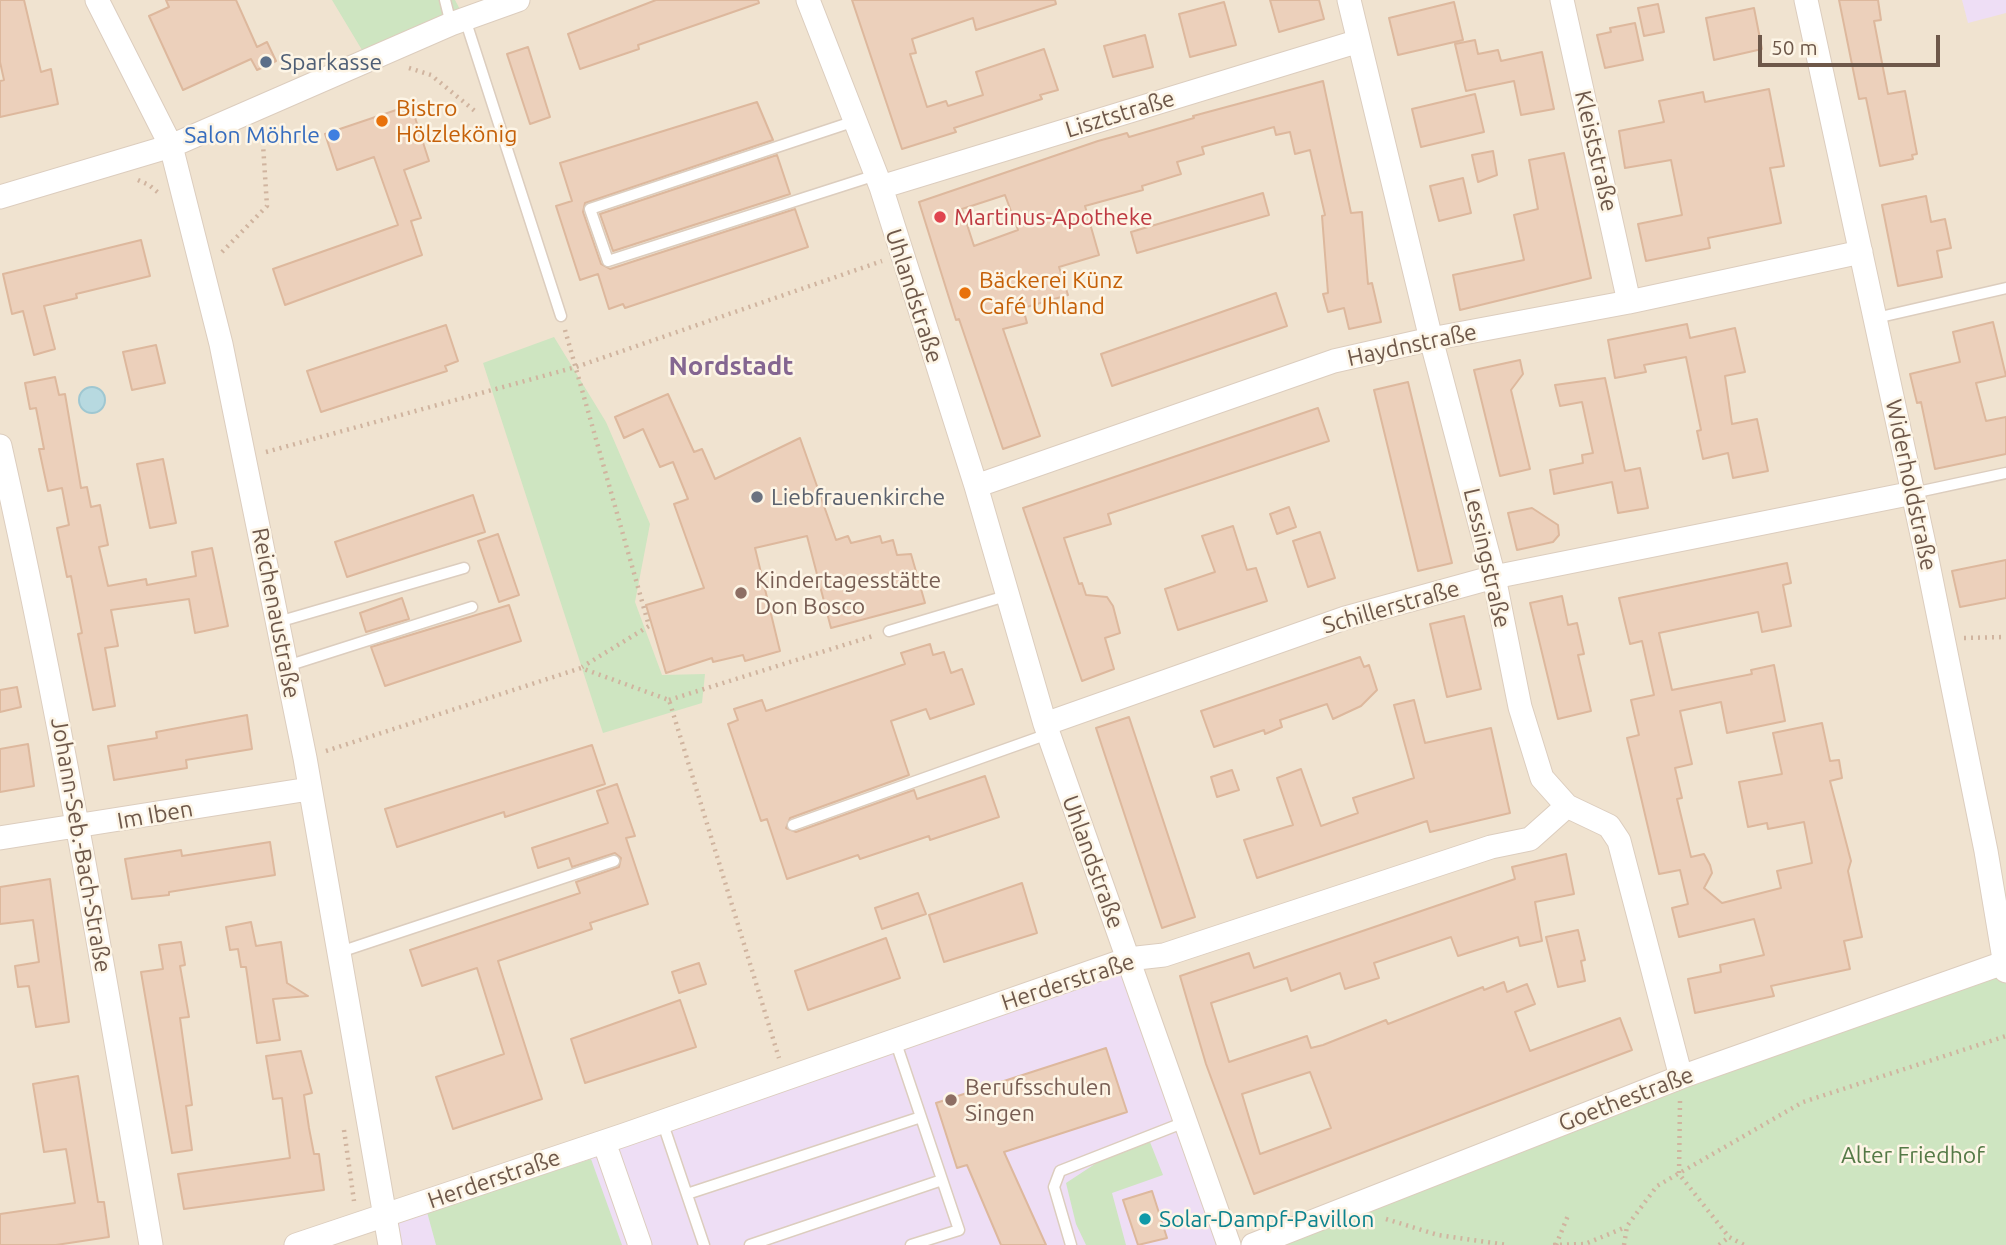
<!DOCTYPE html>
<meta charset="utf-8">
<style>
body{margin:0}
#map{position:relative;width:2006px;height:1245px;overflow:hidden;background:#f9f1e0;font-family:Ubuntu,sans-serif}
canvas{display:block}
.scale{position:absolute;left:1758px;top:35px;width:182px;height:32px;box-sizing:border-box;border:4px solid #6e584a;border-top:0;padding-left:9px;font-size:21px;line-height:24px;white-space:nowrap;color:#6e584a;-webkit-text-stroke:5px #fdf5e6;paint-order:stroke}
</style>
<div id="map">
<canvas width="2006" height="1245"></canvas>
<div class="scale">50 m</div>
</div>
<script>
const g = document.querySelector('canvas').getContext('2d');
g.lineJoin = 'round';
function paint(path, color) {
  g.fillStyle = color;
  g.fill(path, 'evenodd');
}
function trace(path, color, width, dash) {
  g.strokeStyle = color;
  g.lineWidth = width;
  g.lineCap = dash ? 'butt' : 'round';
  g.setLineDash(dash || []);
  g.stroke(path);
}
function label(font, color, halo, rows, align = 'center') {
  g.font = font + ' Ubuntu,sans-serif';
  g.lineWidth = 5;
  g.setLineDash([]);
  g.textBaseline = 'middle';
  g.strokeStyle = halo;
  g.fillStyle = color;
  for (const [text, x, y, turn = 0] of rows) {
    g.save();
    g.translate(x, y);
    g.rotate((+turn || 0) * Math.PI / 180);
    g.textAlign = isNaN(turn) ? turn : align;
    if (halo) g.strokeText(text, 0, 0);
    g.fillText(text, 0, 0);
    g.restore();
  }
}
paint(new Path2D(`
 M0 0H2006V1245H0Z`), '#f0e3d0');
paint(new Path2D(`
 M1962 0H2006V13L1968 23Z
 M1128 959 1229 1245H390L385 1216Z`), '#eedef5');
paint(new Path2D(`
 M332 0H455L465 19 368 60Z
 M554 337 606 422 650 524 635 602 662 675 705 674 702 703 603 733 483 363Z
 M2006 971V1245H1253L1681 1077Z
 M1150 1142 1163 1175 1112 1193 1126 1245H1086L1076 1224 1066 1183 1098 1162Z
 M591 1159 622 1245H436L427 1212Z`), '#cee5c1');
const water = new Path2D(`
 M79 400a13 13 0 1 1 26 0a13 13 0 1 1-26 0Z`);
paint(water, '#b7d9e0');
trace(water, '#9fc7d1', 2);
const building = new Path2D(`
 M0 0H24L41 72 51 69 58 104 0 117V81L4 80 0 62Z
 M166 0H236L257 47 267 42 276 61 257 70 251 59 183 90 149 16 169 7Z
 M656 0H758L759 3 638 45 639 49 580 69 568 34Z
 M852 0H1055L1056 4 976 30 973 18 912 39 916 53 910 54 927 107 946 101 948 106 983 95 976 72 1044 49 1058 90 1040 95 1042 99 954 128 956 132 902 149Z
 M1270 0H1319L1324 19 1279 32Z
 M1839 0H1878L1881 20 1874 21 1888 94 1905 91 1917 154 1912 155 1913 159 1880 166 1866 98 1859 99Z
 M1224 2 1236 45 1190 57 1179 14Z
 M1454 2 1463 40 1398 55 1389 18Z
 M1658 4 1664 32 1644 36 1638 8Z
 M1754 8 1762 49 1714 60 1706 18Z
 M1635 23 1643 60 1605 68 1597 35 1611 32 1610 28Z
 M1145 35 1153 67 1113 77 1104 46Z
 M1475 40 1478 54 1498 50 1501 61 1542 52 1554 109 1521 115 1514 81 1466 91 1455 44Z
 M528 47 550 117 530 124 507 54Z
 M1323 81 1351 213 1362 212 1368 284 1372 283 1381 322 1349 329 1344 308 1328 312 1323 294 1328 293 1322 216 1325 215 1310 150 1295 154 1290 132 1276 135 1274 127 1202 147 1204 154 1177 162 1181 174 1142 186 1143 190 1085 206 1099 255 1059 267 1068 295 1023 308 1027 323 1003 329 1040 436 1003 449 959 319 956 320 919 202 1098 141 1127 133 1129 137 1194 118 1193 116ZM1005 195 1018 230 974 246 962 209Z
 M1769 89 1784 166 1770 168 1781 223 1708 238 1710 248 1646 261 1638 224 1682 215 1671 160 1625 168 1619 131 1664 122 1659 101 1703 92 1705 102Z
 M1475 94 1484 132 1421 147 1412 109Z
 M757 102 773 140 585 203 583 212 601 264 610 269 795 209 808 247 625 308 623 304 609 309 598 274 580 280 556 206 572 201 560 163Z
 M411 105 429 161 404 170 421 218 411 221 422 255 285 305 273 269 398 225 374 157 337 170 325 134Z
 M1493 151 1497 175 1478 182 1472 155Z
 M1564 153 1591 278 1460 310 1453 275 1524 260 1514 215 1538 209 1529 160Z
 M777 155 790 194 613 251 600 214Z
 M1463 178 1471 213 1439 221 1430 186Z
 M1263 193 1269 215 1137 253 1131 232Z
 M1926 196 1931 222 1945 219 1951 248 1937 251 1942 277 1898 286 1882 205Z
 M141 240 150 276 76 294 77 298 44 306 55 349 34 355 23 311 12 314 3 274Z
 M1276 293 1287 326 1112 386 1101 354Z
 M1993 322 2006 376 1976 383 1986 421 2006 417V454L1935 469 1921 402 1917 403 1910 374 1960 362 1953 332Z
 M1687 324 1690 338 1735 328 1745 372 1725 376 1732 424 1757 419 1768 471 1733 478 1728 453 1703 459 1697 431 1701 430 1686 357 1644 365 1646 372 1615 378 1608 340Z
 M446 325 458 361 445 366 447 371 321 412 307 371Z
 M156 345 165 383 132 390 123 352Z
 M1520 360 1523 374 1511 390 1530 469 1500 476 1474 370Z
 M55 377 59 395 65 394 81 488 87 487 91 507 100 505 108 545 99 547 108 586 146 579 147 585 196 576 192 552 212 548 228 626 195 633 189 599 111 610 118 646 105 648 115 706 93 710 78 634 82 633 71 576 67 577 57 528 69 525 62 488 48 491 39 449H44L36 408 30 409 25 383Z
 M1605 378 1625 471 1640 468 1648 508 1618 513 1612 482 1554 494 1550 470 1583 463 1582 455 1593 453 1582 402 1560 406 1555 385Z
 M1408 382 1452 563 1418 571 1374 390Z
 M668 394 694 452 702 449 715 479 800 438 836 540 848 536 851 543 880 536 882 543 893 540 897 555 911 554 925 603 831 628 807 536 755 548 780 651 745 661 743 655 713 662 712 658 666 673 646 605 704 588 674 504 688 499 673 462 660 467 643 429 624 438 615 417Z
 M1318 408 1329 441 1108 514 1111 524 1064 538 1079 584 1082 583 1086 595 1107 597 1113 606 1120 633 1105 638 1114 669 1082 681 1023 508Z
 M163 459 176 523 150 528 137 464Z
 M473 495 485 532 347 577 335 542Z
 M1289 507 1296 527 1277 534 1270 514Z
 M1532 508 1558 525 1559 535 1553 542 1517 550 1508 513Z
 M1233 526 1247 570 1256 568 1267 601 1178 630 1165 589 1215 572 1202 536Z
 M1320 532 1335 578 1308 587 1293 541Z
 M498 534 519 595 499 602 478 541Z
 M2006 560V598L1960 607 1952 571Z
 M1787 563 1791 583 1783 585 1791 626 1762 632 1758 612 1659 633 1672 690 1752 674 1751 670 1774 665 1785 721 1727 733 1721 702 1680 711 1692 764 1675 768 1682 798 1677 799 1691 857 1704 854 1710 865 1712 873 1704 888 1722 903 1781 888 1777 871 1812 863 1804 822 1768 829 1767 823 1748 827 1739 782 1782 774 1773 733 1822 723 1830 761 1839 760 1842 778 1830 781 1851 861 1848 871 1862 937 1844 941 1850 969 1771 986 1774 996 1695 1013 1688 979 1721 972 1720 965 1764 955 1754 919 1679 937 1672 908 1688 904 1680 870 1659 874 1627 738 1639 735 1631 700 1654 695 1642 641 1630 644 1619 598Z
 M1562 596 1568 625 1577 623 1584 654 1578 655 1591 711 1558 719 1530 603Z
 M402 598 409 619 366 632 360 613Z
 M509 605 521 641 385 686 371 647Z
 M1464 616 1481 689 1447 697 1430 624Z
 M930 644 933 655 944 652 951 673 962 669 974 704 930 719 926 709 891 721 909 775 790 818 786 828 796 832 914 790 917 799 985 776 999 817 930 840 929 836 860 859 858 855 787 879 767 819 761 821 728 724 738 720 734 709 762 700 766 711 905 664 901 653Z
 M1360 657 1364 667 1369 665 1377 690 1361 706 1333 719 1327 704 1280 720 1282 727 1265 734 1264 730 1214 747 1201 711Z
 M17 687 21 707 0 712V690Z
 M1414 700 1425 743 1491 728 1510 813 1430 832 1427 821 1257 878 1244 840 1293 825 1277 778 1301 769 1321 826 1358 813 1353 798 1414 778 1394 705Z
 M247 715 252 749 186 760 187 768 114 780 108 746 157 738 156 732Z
 M1129 717 1195 917 1162 928 1096 728Z
 M28 744 34 786 0 792V749Z
 M592 745 605 784 505 817 504 812 397 847 385 809Z
 M1232 770 1239 790 1217 797 1211 777Z
 M617 784 635 836 626 838 648 904 590 923 592 929 498 961 542 1099 453 1129 436 1077 504 1054 477 968 422 986 410 950 580 893 576 882 619 867 621 858 615 853 572 867 569 858 538 868 532 848 608 823 597 791Z
 M270 842 275 875 169 892V895L132 899 125 859 181 850 182 856Z
 M1566 854 1574 894 1535 902 1542 941 1520 946 1518 937 1458 956 1451 937 1374 963 1379 978 1345 989 1340 973 1291 991 1287 978 1211 1003 1229 1062 1307 1036 1311 1048 1323 1045 1386 1020 1388 1024 1483 987 1484 990 1504 982 1507 992 1527 984 1535 1004 1515 1012 1530 1051 1620 1018 1632 1050 1254 1194 1206 1064 1180 976 1249 953 1254 968 1515 879 1512 867ZM1310 1072 1331 1128 1260 1154 1242 1094Z
 M50 879 69 1022 36 1027 29 986 18 987 15 966 39 962 33 920 0 924V887Z
 M1022 883 1037 933 944 962 929 915Z
 M918 893 926 914 882 929 875 908Z
 M251 922 256 946 281 942 287 983 308 996 273 999 280 1040 257 1043 246 967H241L238 949 230 950 226 927Z
 M1578 930 1585 960 1581 961 1585 981 1558 987 1546 937Z
 M886 938 900 978 808 1010 795 971Z
 M181 942 185 965 180 966 189 1017 180 1018 192 1105 186 1106 192 1150 172 1153 141 972 163 969 159 945Z
 M699 963 706 984 679 993 672 972Z
 M680 1000 696 1047 585 1083 571 1039Z
 M1106 1048 1127 1112 1004 1152 1046 1245H1001L967 1165 957 1168 936 1103Z
 M301 1051 312 1093 304 1095 309 1128 314 1154H319L324 1190 184 1209 178 1174 290 1158 282 1098 273 1099 266 1056Z
 M78 1076 98 1202H104L109 1237 56 1245H0V1214L75 1203 66 1149 44 1152 33 1084Z
 M1152 1191 1167 1238 1138 1245 1123 1200Z`);
paint(building, '#ecd0bb');
trace(building, '#ddb89d', 2);
const lane = new Path2D(`
 M445 0 451 24
 M465 19 561 316
 M855 121 590 209 608 261 876 175
 M1876 318 2006 288
 M1913 493 2006 473
 M278 622 464 568
 M889 631 1009 595
 M287 666 472 607
 M793 825 1048 734
 M340 952 614 861
 M895 1040 959 1230 911 1245
 M662 1121 704 1245
 M687 1194 921 1117
 M750 1245 942 1180
 M1071 1245 1054 1187 1060 1171 1185 1122`);
const street = new Path2D(`
 M97 0 171 146 221 344 305 758 390 1245
 M808 0 881 187 976 486 1045 724 1229 1245
 M1349 0 1431 339 1494 577 1520 707 1542 778 1567 806 1609 826 1619 841 1681 1077
 M1562 0 1629 302
 M1806 0 1924 544 1986 851 2006 971
 M881 187 1359 41
 M0 197 171 146 451 24 518 0
 M0 446C60 711 105 978 151 1245
 M976 486 1334 361 1431 339 1629 302 1861 252
 M1045 724 1345 618 1494 577 1913 493
 M0 838 309 789
 M604 1142 640 1245
 M296 1245 624 1135 1128 959 1164 955 1491 847 1530 839 1567 806
 M1253 1245 1681 1077 2006 962`);
trace(lane, '#dccdbe', 13);
trace(street, '#dccdbe', 25);
trace(new Path2D(`
 M409 68 431 75 476 112
 M138 180 149 185 160 194
 M222 252 267 206 262 129
 M565 330 649 626 582 667
 M266 452 576 367 882 261
 M1964 638 2006 637
 M669 700 876 635
 M326 751 581 668 669 700 779 1058
 M1680 1101 1679 1174 1729 1237 1744 1245
 M344 1130 354 1201
 M1386 1219 1438 1235 1508 1245
 M1553 1245 1585 1244 1626 1227
 M1556 1245 1569 1213
 M1624 1245 1627 1226 1657 1186 1803 1102 2006 1036
 M1719 1245 1729 1237`), '#d0b49f', 4.5, [2, 5]);
trace(lane, '#fff', 10);
trace(street, '#fff', 23);
for (const [x, y, r, color] of [
 [266,62,7,"#5c6f8a"],
 [382,121,7,"#e8710a"],
 [334,135,7,"#3f7fe0"],
 [940,217,7,"#e0444e"],
 [965,293,7,"#e8710a"],
 [757,497,7,"#6b7280"],
 [741,593,7,"#8d6e63"],
 [951,1100,7,"#8d6e63"],
 [1145,1219,7,"#0f9aa8"]
]) {
  const dot = new Path2D();
  dot.arc(x, y, r, 0, 2 * Math.PI);
  g.fillStyle = color;
  g.fill(dot);
  trace(dot, '#fdf5e6', 2.5);
}
label('23px', '#4e5e75', '#fdf5e6', [
 ["Sparkasse",280,62]
], 'left');
label('23px', '#c56008', '#fdf5e6', [
 ["Bistro",396,108],
 ["Hölzlekönig",396,134],
 ["Bäckerei Künz",979,280],
 ["Café Uhland",979,306]
], 'left');
label('23px', '#6e584a', '#fdf5e6', [
 ["Lisztstraße",1120,114,-17],
 ["Kleiststraße",1596,151,77],
 ["Uhlandstraße",914,296,72],
 ["Haydnstraße",1412,345,-12],
 ["Widerholdstraße",1911,485,78],
 ["Lessingstraße",1487,558,77],
 ["Schillerstraße",1391,607,-16],
 ["Reichenaustraße",276,613,79],
 ["Im Iben",155,815,-10],
 ["Johann-Seb.-Bach-Straße",81,845,80],
 ["Uhlandstraße",1093,862,70],
 ["Herderstraße",1068,982,-18],
 ["Goethestraße",1626,1099,-21],
 ["Herderstraße",494,1179,-19]
]);
label('23px', '#366cbe', '#fdf5e6', [
 ["Salon Möhrle",320,135]
], 'right');
label('23px', '#be3a42', '#fdf5e6', [
 ["Martinus-Apotheke",954,217]
], 'left');
label('23px', '#5b616d', '#fdf5e6', [
 ["Liebfrauenkirche",771,497]
], 'left');
label('23px', '#785e54', '#fdf5e6', [
 ["Kindertagesstätte",755,580],
 ["Don Bosco",755,606],
 ["Berufsschulen",965,1087],
 ["Singen",965,1113]
], 'left');
label('23px', '#547946', '#fdf5e6', [
 ["Alter Friedhof",1913,1155]
]);
label('23px', '#0d838f', '#fdf5e6', [
 ["Solar-Dampf-Pavillon",1159,1219]
], 'left');
label('bold 26px', '#846691', '#fdf5e6', [
 ["Nordstadt",731,366]
]);
</script>
